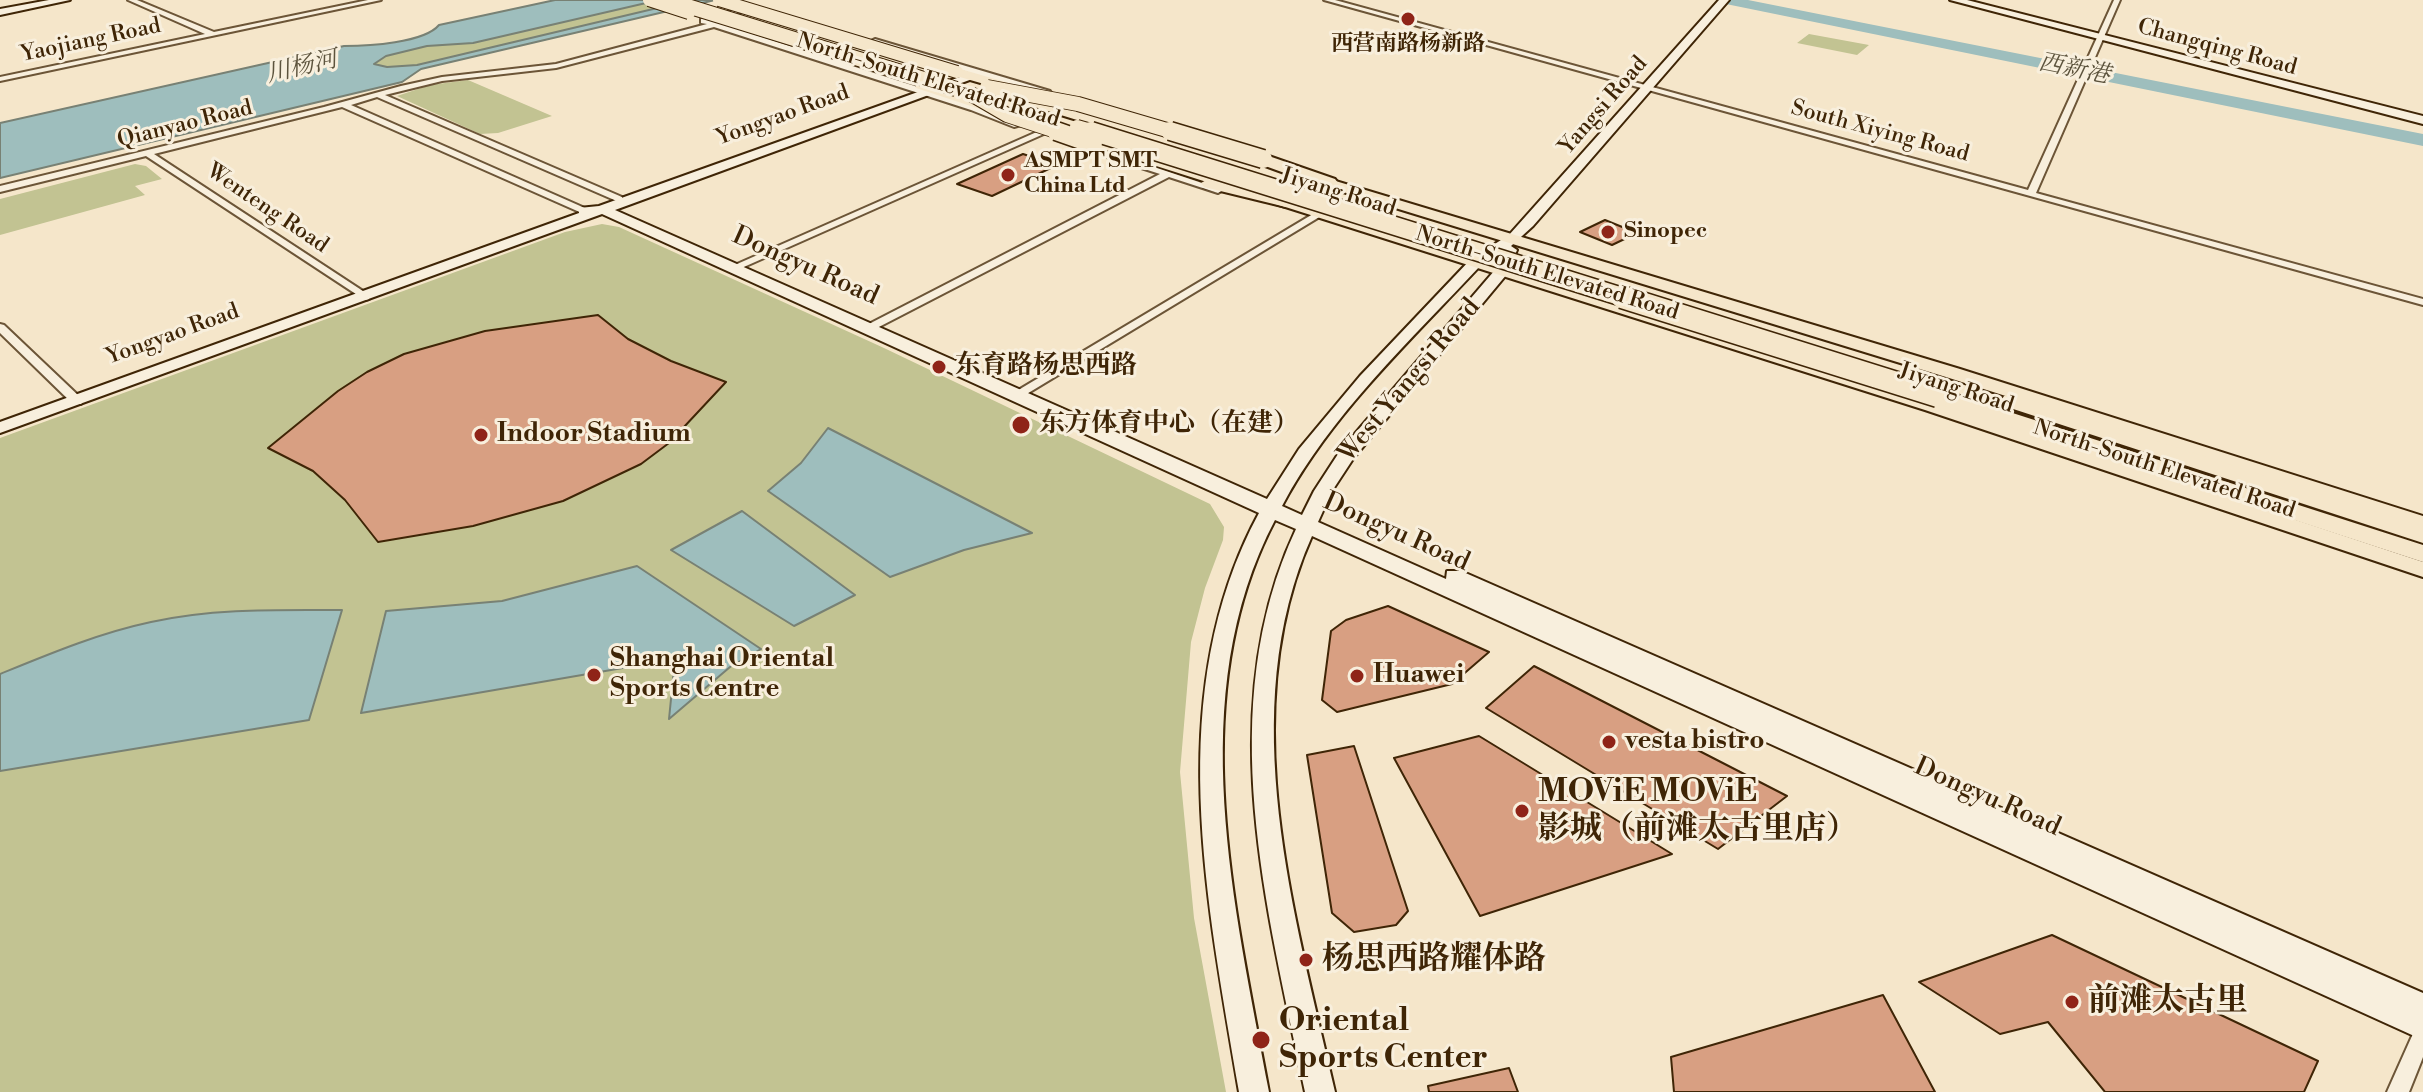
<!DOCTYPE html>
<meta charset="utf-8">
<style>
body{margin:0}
canvas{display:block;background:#f5e6ca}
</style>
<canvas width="2423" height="1092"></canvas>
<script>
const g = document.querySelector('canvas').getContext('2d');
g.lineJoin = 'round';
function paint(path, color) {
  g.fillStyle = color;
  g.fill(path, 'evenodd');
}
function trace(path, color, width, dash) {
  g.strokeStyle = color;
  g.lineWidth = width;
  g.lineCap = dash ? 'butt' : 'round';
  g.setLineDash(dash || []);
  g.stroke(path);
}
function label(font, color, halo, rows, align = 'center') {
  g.font = font + ' "Libre Bodoni","Noto Serif SC",serif';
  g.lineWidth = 6;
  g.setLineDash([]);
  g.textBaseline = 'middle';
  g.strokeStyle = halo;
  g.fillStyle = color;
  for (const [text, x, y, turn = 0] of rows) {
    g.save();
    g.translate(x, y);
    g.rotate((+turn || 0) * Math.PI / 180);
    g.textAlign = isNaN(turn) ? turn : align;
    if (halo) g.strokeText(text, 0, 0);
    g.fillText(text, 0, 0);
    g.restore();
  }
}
paint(new Path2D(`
 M659 0H691L417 65 387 67 373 64 386 56 427 46 473 43Z
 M1809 34 1869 45 1857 55 1797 43Z
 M468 80 552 116 498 133 480 134 397 96 430 85Z
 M135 164 146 166 162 179 135 186 145 195 0 235V199Z
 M602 224 619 227 884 348 1210 504 1224 527 1223 540 1205 588 1191 642 1180 772 1194 918 1226 1092H0V438L565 232Z`), '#c2c392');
const water = new Path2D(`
 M555 0H659L473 43 427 46 386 56 374 64 387 67 417 65 691 0H715L421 69 402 82 0 178V123L344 46C368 46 424 43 439 25Z
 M828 428 1032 533 964 550 890 577 768 491 801 463Z
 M742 511 855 595 794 626 671 550Z
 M637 566 761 649 730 667 669 719 675 659 361 713 386 611 502 601Z
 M342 610 309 720 0 771V674C49 654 99 633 151 622 214 608 279 610 342 610Z`);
paint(water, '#9ebebd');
trace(water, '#788174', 2);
paint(new Path2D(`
 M1719 0H1748L2423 134V146L1726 4Z`), '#9ebebd');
const building = new Path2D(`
 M1023 154 1057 165 992 196 957 184Z
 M1605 220 1637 233 1612 245 1580 232Z
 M598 315 628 339 671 361 726 382 669 443 641 464 563 501 473 526 378 542 345 500 313 471 268 448 338 391 367 372 404 354 485 331Z
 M1388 606 1489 652 1452 684 1337 712 1322 700 1331 631 1346 620Z
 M1534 666 1787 796 1718 849 1486 708Z
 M1479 736 1672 854 1480 916 1394 758Z
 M1354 746 1408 911 1396 925 1354 932 1332 913 1307 755Z
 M2052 935 2318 1061 2304 1092H2105L2048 1022 2000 1034 1919 982Z
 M1883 995 1935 1092H1674L1671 1057Z
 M1509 1068 1518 1092H1429L1428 1086Z`);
paint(building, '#d89f82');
trace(building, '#3f2506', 2);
const street = new Path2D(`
 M128 0H137L214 32 368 0H381L0 81V77L205 34Z
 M1324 0H1335L2028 190 2114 0H2120L2036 193 2423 299V305Z
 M751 6 753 9 712 21 977 106 1021 125 1014 127 971 110 714 27 556 68 442 81 385 95 622 197V201L619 202 377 97 351 105 587 209V213L584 214 342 107 154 154 369 295V299L365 300 146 156 0 192V186L324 107 401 86 442 77 556 64 707 24 701 23V19Z
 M875 39 1050 91 1051 93 1044 95 872 43 871 41Z
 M1039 131 1046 133 737 270H729L728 268Z
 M1079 144H1085L1223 190 1218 193 1169 177 873 330H865V326L1160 174 1079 148Z
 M1318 211 1326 213 1020 398H1012L1010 395Z
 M0 324 4 325 81 398 83 401 81 404H73L0 333Z
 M2423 1024V1057L2409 1092H2387L2416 1027Z`);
const secondary = new Path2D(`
 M49 0H70L0 15V9Z
 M1719 0H1729L1533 226 1511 246 1517 250 1507 274 1353 459 1332 491 1318 522 1446 579 1447 571H1461L2423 993V1040L1312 536C1233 712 1295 915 1335 1092H1305C1267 908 1212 708 1296 529L1275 520C1182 696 1235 907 1269 1092H1239C1207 901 1162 692 1259 513L602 214 0 433V422L579 213V208L599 206 971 73 975 74V78L615 210 1267 499 1299 449 1360 376 1471 259 1509 235ZM1502 252 1495 270 1340 451 1314 491 1302 515 1282 506C1330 415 1411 340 1481 265Z
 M1950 0H1967L2423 116V124Z`);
const primary = new Path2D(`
 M957 68 1019 86 1021 89 1015 93 953 75V69Z
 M916 82H924L1001 109 989 112 916 88Z
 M1068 132H1078L1939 402 2423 562V577L1925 410 1068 138Z
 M1309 173 1960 369 2423 516V529L1946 377 1304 180 1302 177Z`);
const highway = new Path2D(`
 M956 85 1083 124 1085 127 1077 132 1071 130 951 92V86Z
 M1263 154 1335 179 1338 183 1329 188 1323 187 1257 163 1255 159Z
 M1210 178 1292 198 1295 202 1286 207 1204 187 1201 183Z
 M1938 389 2423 545V562L1930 401 1927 396Z
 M2012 394 2423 527V543L2004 406 2001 401 2004 396Z`);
trace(street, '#6c5537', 4);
trace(secondary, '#3f2506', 4);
trace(primary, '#3f2506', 4);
trace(highway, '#3f2506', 4);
paint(street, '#f8efdd');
paint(secondary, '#f8efdd');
paint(primary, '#f5e6ca');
paint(highway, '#f5e6ca');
const primaryBridge = new Path2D(`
 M649 0 689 13
 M719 0 957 72`);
const highwayBridgeFar2 = new Path2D(`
 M668 0 956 89
 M987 87 1078 104 1177 133
 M971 94 1007 115 1062 133
 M1077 127 1098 133`);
const highwayBridgeFar1 = new Path2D(`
 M1056 131 1093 144
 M1091 131 1629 299
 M1170 131 1263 159`);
const highwayBridge = new Path2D(`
 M1622 297 1938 396`);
trace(primaryBridge, '#3f2506', 14, []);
trace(highwayBridgeFar2, '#3f2506', 16, []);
trace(highwayBridgeFar1, '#3f2506', 21, []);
trace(highwayBridge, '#3f2506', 25, []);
trace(primaryBridge, '#f5e6ca', 12);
trace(highwayBridgeFar2, '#f5e6ca', 14);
trace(highwayBridgeFar1, '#f5e6ca', 18);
trace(highwayBridge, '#f5e6ca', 22);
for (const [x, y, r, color] of [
 [1408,19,8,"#8f2418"],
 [1008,175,8,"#8f2418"],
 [1608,232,8,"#8f2418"],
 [939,367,8,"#8f2418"],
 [1021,425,10,"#8f2418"],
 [481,435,8,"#8f2418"],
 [594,675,8,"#8f2418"],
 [1357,676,8,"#8f2418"],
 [1609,742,8,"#8f2418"],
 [1522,811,8,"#8f2418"],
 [1306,960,8,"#8f2418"],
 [2072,1002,8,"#8f2418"],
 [1261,1040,10,"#8f2418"]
]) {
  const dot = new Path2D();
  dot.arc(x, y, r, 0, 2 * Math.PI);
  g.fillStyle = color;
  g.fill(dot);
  trace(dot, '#f8efdd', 3);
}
label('22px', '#3f2506', '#f8efdd', [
 ["Yaojiang Road",91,41,-12],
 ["Changqing Road",2217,48,15],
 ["North-South Elevated Road",928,81,17],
 ["Yangsi Road",1604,106,-49],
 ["Yongyao Road",783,116,-20],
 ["Qianyao Road",185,125,-14],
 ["South Xiying Road",1880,132,15],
 ["Jiyang Road",1338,193,17],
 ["Wenteng Road",267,209,34],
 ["North-South Elevated Road",1547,274,17],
 ["Yongyao Road",173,335,-20],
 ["Jiyang Road",1956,389,18],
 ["North-South Elevated Road",2164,470,18]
]);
label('bold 22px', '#3f2506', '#f8efdd', [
 ["西营南路杨新路",1408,45,"center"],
 ["ASMPT SMT",1024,162],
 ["China Ltd",1024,187],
 ["Sinopec",1624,232]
], 'left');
label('italic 24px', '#5c533d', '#f8efdd', [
 ["川杨河",302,68,-13],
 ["西新港",2074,70,11]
]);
label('26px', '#3f2506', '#f8efdd', [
 ["Dongyu Road",805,267,24],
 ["West Yangsi Road",1410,381,-50],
 ["Dongyu Road",1396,533,24],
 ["Dongyu Road",1987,798,24]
]);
label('bold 26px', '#3f2506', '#f8efdd', [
 ["东育路杨思西路",955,367],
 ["东方体育中心（在建）",1039,425],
 ["Indoor Stadium",497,435],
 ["Shanghai Oriental",610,660],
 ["Sports Centre",610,690],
 ["Huawei",1373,676],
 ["vesta bistro",1625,742]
], 'left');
label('bold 32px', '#3f2506', '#f8efdd', [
 ["MOViE MOViE",1538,793],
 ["影城（前滩太古里店）",1538,830],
 ["杨思西路耀体路",1322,960],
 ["前滩太古里",2088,1002],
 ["Oriental",1279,1022],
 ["Sports Center",1279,1059]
], 'left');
</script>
